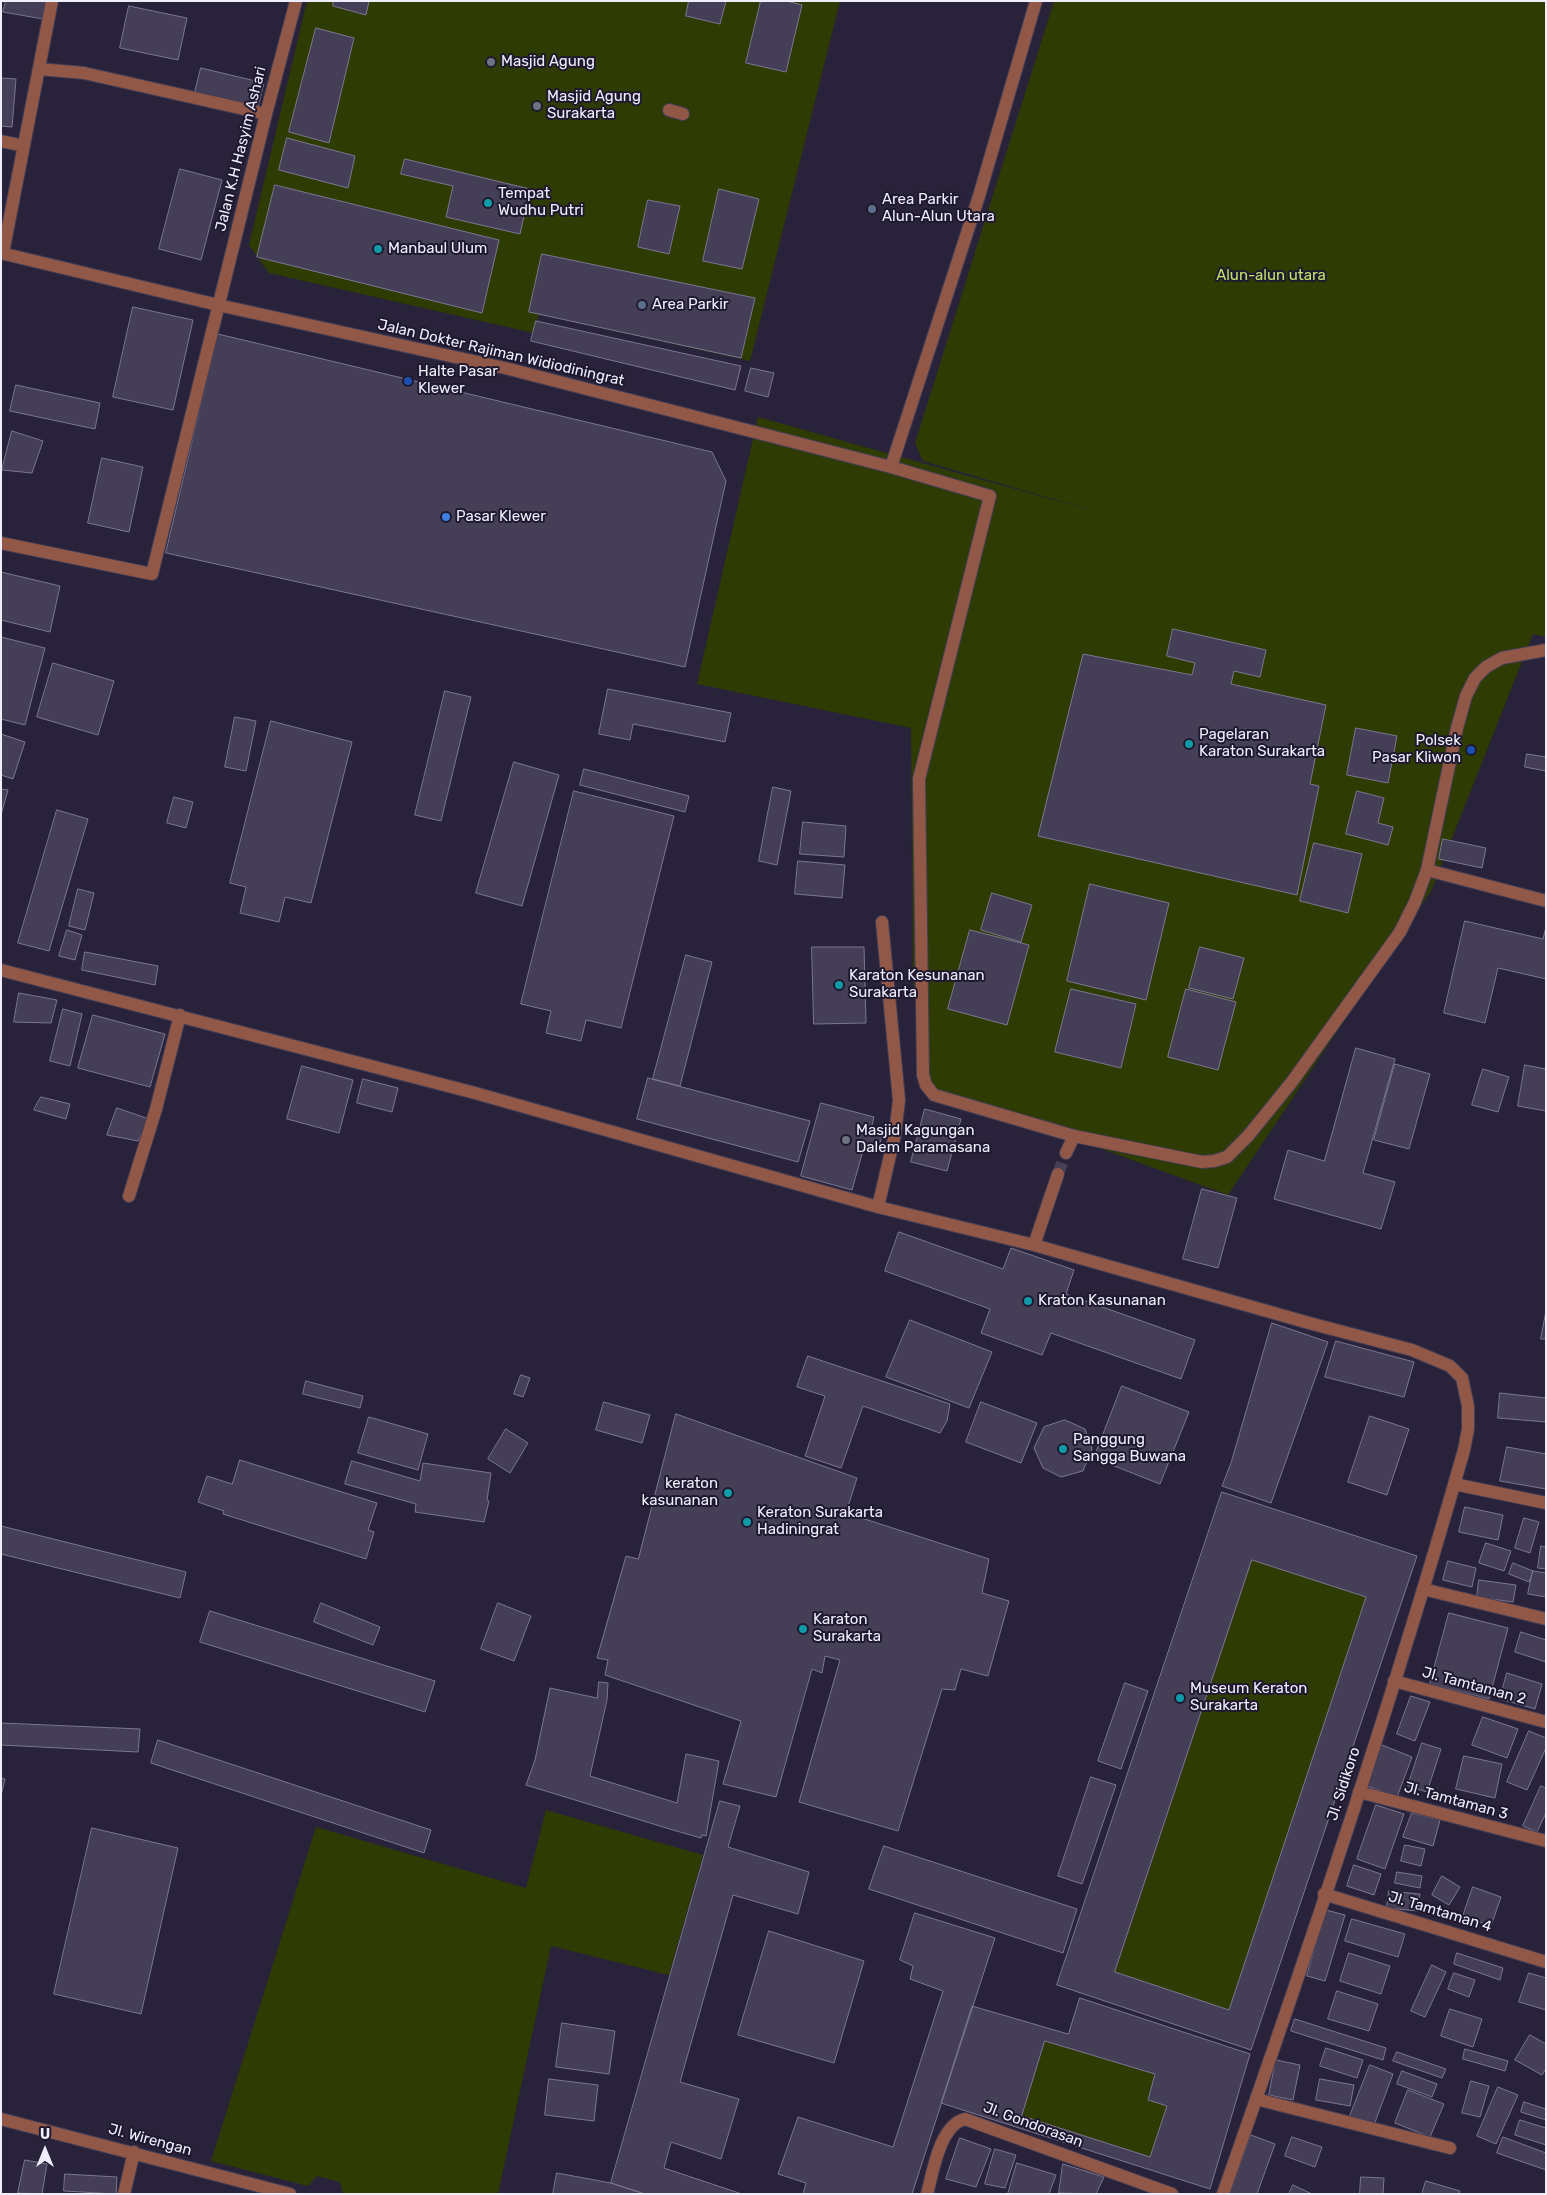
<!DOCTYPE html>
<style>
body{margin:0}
#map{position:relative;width:1547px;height:2195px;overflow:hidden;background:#28223a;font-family:Rubik,sans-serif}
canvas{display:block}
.frame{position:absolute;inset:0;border:2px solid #f0edfd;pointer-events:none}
.north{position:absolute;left:20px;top:2125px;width:50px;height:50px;-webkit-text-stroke:4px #1f192f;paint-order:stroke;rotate:0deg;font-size:14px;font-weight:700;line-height:20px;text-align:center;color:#f0edfd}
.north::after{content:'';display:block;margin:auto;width:18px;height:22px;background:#f0edfd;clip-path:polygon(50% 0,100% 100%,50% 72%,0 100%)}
</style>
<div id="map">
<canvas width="1547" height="2195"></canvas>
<div class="frame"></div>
<div class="north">U</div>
</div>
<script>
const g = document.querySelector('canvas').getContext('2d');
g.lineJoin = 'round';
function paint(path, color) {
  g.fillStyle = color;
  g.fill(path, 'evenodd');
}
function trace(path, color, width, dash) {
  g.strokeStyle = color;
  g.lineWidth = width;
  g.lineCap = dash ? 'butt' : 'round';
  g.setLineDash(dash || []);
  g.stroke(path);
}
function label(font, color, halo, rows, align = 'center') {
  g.font = font + ' Rubik,sans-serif';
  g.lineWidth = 4;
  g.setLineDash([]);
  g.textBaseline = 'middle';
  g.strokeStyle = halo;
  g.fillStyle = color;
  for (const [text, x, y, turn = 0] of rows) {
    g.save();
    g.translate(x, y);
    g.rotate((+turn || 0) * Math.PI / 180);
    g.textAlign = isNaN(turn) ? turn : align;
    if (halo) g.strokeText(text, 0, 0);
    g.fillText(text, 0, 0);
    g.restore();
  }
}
paint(new Path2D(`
 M307 1H840L750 361 539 314 534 333 269 273 249 245Z
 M1054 1H1546V637L1533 634 1431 891 1228 1195 926 1085 913 979 911 728 697 684 758 417 1108 515 923 461 915 443Z
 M1252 1560 1366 1597 1229 2010 1115 1972Z
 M546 1810 703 1855 669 1975 551 1946 498 2194H343L340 2182 317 2176 308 2186 211 2161 316 1827 526 1888Z
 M1045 2041 1155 2074 1148 2100 1167 2106 1150 2157 1022 2116Z`), '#2e3b03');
const building = new Path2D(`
 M6 1H46L43 19 3 12Z
 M334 1H369L366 15 333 6Z
 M689 1H726L720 24 686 16Z
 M761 1H786L802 5 786 72 746 63Z
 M129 6 187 18 178 60 120 48Z
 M316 28 354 38 329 143 289 132Z
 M201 68 264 83 258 107 195 92Z
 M1 78 16 79 12 127 1 126Z
 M287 138 355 156 348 188 279 170Z
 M405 159 530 189 520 234 446 217 453 186 401 174Z
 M180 169 222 180 201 260 159 249Z
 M275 185 499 240 482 313 257 257Z
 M719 189 759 199 742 269 703 261Z
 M648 200 680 206 669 254 638 247Z
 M542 254 755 298 741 358 529 312Z
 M133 307 193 320 173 410 113 397Z
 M536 321 741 366 735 390 531 341Z
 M218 334 712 452 726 481 685 667 166 553Z
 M751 368 774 373 768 397 745 391Z
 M16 385 100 403 95 429 10 411Z
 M12 431 43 441 32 473 2 470Z
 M102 458 143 467 129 532 88 523Z
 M1 572 60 586 50 632 1 620Z
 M1173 629 1266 650 1260 677 1234 671 1231 684 1326 705 1310 784 1319 786 1297 895 1038 836 1083 654 1192 675 1195 663 1167 656Z
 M1 637 45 648 25 725 1 719Z
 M53 663 114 681 98 735 37 717Z
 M608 689 731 713 725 742 633 724 630 740 599 734Z
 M445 691 471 697 441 821 415 815Z
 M235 717 256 721 246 771 225 767Z
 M271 721 352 742 311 903 285 897 279 922 240 913 246 887 230 883Z
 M1356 728 1397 736 1388 783 1347 775Z
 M1 734 25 742 13 779 1 775Z
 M1527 754 1546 757V771L1525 767Z
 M514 762 559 775 522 906 476 893Z
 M584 769 689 796 685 812 580 785Z
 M773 787 791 791 777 865 759 861Z
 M1 789 8 790 1 815Z
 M574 791 674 816 621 1028 586 1020 581 1041 546 1033 551 1011 521 1004Z
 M1357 791 1384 798 1378 823 1393 827 1388 845 1346 834Z
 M174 797 193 802 186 828 167 823Z
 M57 810 88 819 49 951 18 943Z
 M803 822 846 826 844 857 800 854Z
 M1443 839 1486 848 1482 868 1439 859Z
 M1314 843 1362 854 1348 913 1300 901Z
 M798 861 845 865 842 898 795 894Z
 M1090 884 1169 903 1146 1000 1067 981Z
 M78 889 94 893 85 930 69 926Z
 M992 893 1032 905 1021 942 981 930Z
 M1465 921 1543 939 1546 927V979L1498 968 1485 1023 1444 1013Z
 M67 930 82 935 75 960 59 956Z
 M970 930 1029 945 1007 1025 948 1009Z
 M812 947H864L866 1023 814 1024Z
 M1200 947 1244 958 1233 999 1189 988Z
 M85 952 158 966 155 985 82 970Z
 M686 955 712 962 680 1086 653 1079Z
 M1071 989 1136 1004 1121 1068 1055 1052Z
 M1186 989 1236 1002 1218 1070 1168 1057Z
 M19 993 57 1000 51 1023 14 1022Z
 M63 1009 82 1014 70 1066 50 1061Z
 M93 1015 165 1034 150 1087 78 1068Z
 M1356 1048 1395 1059 1363 1173 1395 1182 1381 1229 1274 1199 1288 1150 1324 1161Z
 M1395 1064 1430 1074 1409 1149 1374 1140Z
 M1525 1065 1546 1069V1111L1518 1106Z
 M302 1066 353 1080 339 1133 287 1119Z
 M1483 1069 1509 1077 1498 1112 1472 1105Z
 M648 1078 810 1121 798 1162 637 1119Z
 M363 1079 398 1088 392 1112 357 1103Z
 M41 1097 70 1104 66 1119 34 1110Z
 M821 1103 874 1117 871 1129 883 1132 878 1151 864 1147 852 1190 801 1176Z
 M117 1108 149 1119 138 1141 107 1135Z
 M925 1109 961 1119 947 1171 911 1162Z
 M1202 1189 1237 1198 1218 1268 1183 1259Z
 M899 1232 1003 1269 1011 1248 1074 1270 1066 1294 1195 1340 1181 1379 1051 1333 1042 1355 981 1333 990 1309 885 1271Z
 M1546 1311V1339H1541Z
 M910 1320 992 1352 969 1408 886 1377Z
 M1272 1323 1328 1342 1271 1503 1222 1486 1231 1463Z
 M1336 1341 1414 1362 1404 1397 1325 1377Z
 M808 1356 950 1404 947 1421 940 1433 863 1406 841 1468 805 1456 825 1396 797 1387Z
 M521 1375 530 1378 523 1397 514 1394Z
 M306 1381 363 1396 360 1408 303 1394Z
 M1122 1386 1189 1412 1160 1484 1094 1458Z
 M1500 1393 1546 1398V1422L1498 1418Z
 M604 1402 650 1415 642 1443 596 1430Z
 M981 1402 1037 1423 1021 1463 966 1442Z
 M676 1414 857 1478 846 1513 989 1559 982 1593 1009 1601 988 1676 961 1669 955 1690 942 1689 898 1831 799 1802 840 1660 825 1656 822 1673 812 1669 776 1797 723 1784 741 1721 605 1675 608 1660 597 1658 626 1556 638 1559Z
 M1370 1416 1409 1429 1387 1495 1348 1482Z
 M369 1417 428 1434 418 1470 358 1453Z
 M1065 1420 1085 1429 1092 1449 1083 1471 1061 1477 1043 1468 1034 1448 1044 1427Z
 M506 1429 528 1443 510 1473 488 1459Z
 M1507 1447 1546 1454V1489L1500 1481Z
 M240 1460 377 1503 368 1530 374 1532 366 1559 223 1514 224 1511 198 1502 207 1476 232 1484Z
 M352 1461 420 1481 423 1463 491 1473 487 1500 489 1501 484 1522 415 1512 416 1504 345 1484Z
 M1222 1492 1417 1556 1251 2050 1057 1985ZM1252 1560 1366 1597 1229 2010 1115 1972Z
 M1465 1507 1503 1515 1498 1540 1459 1532Z
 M1524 1518 1539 1522 1530 1553 1515 1548Z
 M1 1526 186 1572 180 1598 1 1554Z
 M1486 1543 1511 1551 1504 1571 1479 1563Z
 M1541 1546 1546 1547V1569L1538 1568Z
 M1448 1561 1476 1568 1472 1587 1443 1580Z
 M1513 1563 1533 1571 1529 1582 1509 1574Z
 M1533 1571 1546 1573V1597L1528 1594Z
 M1479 1580 1516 1585 1513 1602 1477 1597Z
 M321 1603 380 1627 373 1645 314 1622Z
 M498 1603 531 1616 514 1661 481 1649Z
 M210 1611 435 1681 425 1712 200 1642Z
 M1449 1613 1508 1628 1489 1699 1430 1684Z
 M1521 1632 1546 1640V1662L1515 1652Z
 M1507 1673 1542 1684 1535 1709 1500 1699Z
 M599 1682 608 1683 607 1700 590 1776 677 1803 686 1754 719 1761 706 1836 702 1835 701 1838 673 1830 526 1785 535 1760 550 1688 597 1698Z
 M1125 1683 1148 1691 1121 1769 1098 1761Z
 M1411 1696 1430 1702 1415 1741 1397 1734Z
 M1483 1717 1518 1729 1507 1758 1472 1745Z
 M1 1723 140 1729 138 1752 1 1745Z
 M1529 1731 1546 1738V1748L1527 1790 1507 1782Z
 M158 1740 431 1830 424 1853 151 1763Z
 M1422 1743 1441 1749 1427 1792 1408 1786Z
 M1382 1745 1412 1757 1397 1797 1367 1786Z
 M1464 1756 1502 1764 1495 1798 1456 1789Z
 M1091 1777 1116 1785 1082 1884 1058 1876Z
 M1 1778 5 1779 1 1796Z
 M1541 1786 1546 1788V1813L1537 1832 1523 1826Z
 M720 1801 740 1806 728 1847 809 1872 798 1914 733 1895 680 2082 739 2099 721 2159 671 2142 664 2168 742 2194H645L611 2183Z
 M1376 1805 1404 1814 1385 1869 1357 1859Z
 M1412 1813 1440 1820 1433 1846 1403 1837Z
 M92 1828 178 1848 141 2014 54 1994Z
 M1405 1845 1425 1849 1421 1866 1401 1861Z
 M884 1846 1077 1909 1063 1953 869 1889Z
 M1354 1865 1381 1874 1374 1895 1347 1886Z
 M1397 1872 1422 1876 1420 1888 1395 1883Z
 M1442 1876 1460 1887 1449 1905 1432 1895Z
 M1473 1887 1501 1897 1491 1926 1463 1916Z
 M1389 1891 1420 1894 1418 1911 1387 1908Z
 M1326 1910 1345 1915 1325 1981 1307 1976Z
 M915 1913 995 1938 912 2194H803L806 2183 778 2174 798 2117 893 2147 943 1991 910 1979 913 1966 900 1960Z
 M1352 1919 1405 1934 1398 1957 1345 1941Z
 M769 1931 864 1961 834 2063 738 2035Z
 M1349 1953 1390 1966 1381 1994 1340 1981Z
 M1457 1953 1503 1968 1500 1980 1454 1964Z
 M1432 1965 1446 1972 1425 2017 1411 2011Z
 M1454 1973 1475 1980 1469 1997 1448 1989Z
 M1529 1973 1546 1978V2010L1519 2002Z
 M1337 1991 1378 2004 1369 2031 1328 2019Z
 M1080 1998 1250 2054 1210 2189 941 2103 972 2006 1068 2034ZM1045 2041 1155 2074 1148 2100 1167 2106 1150 2157 1022 2116Z
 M1450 2009 1482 2019 1473 2047 1441 2036Z
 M1295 2019 1386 2048 1383 2060 1291 2031Z
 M562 2023 615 2031 609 2074 556 2067Z
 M1530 2035 1546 2044V2069L1542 2075 1515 2060Z
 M1326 2048 1363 2060 1357 2078 1320 2066Z
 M1465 2049 1508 2061 1505 2071 1463 2059Z
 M1397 2052 1446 2069 1442 2078 1393 2061Z
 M1276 2060 1300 2065 1293 2100 1269 2095Z
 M1370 2065 1393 2074 1374 2125 1350 2116Z
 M1402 2071 1437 2084 1432 2097 1397 2084Z
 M549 2079 598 2085 594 2121 545 2115Z
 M1320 2079 1354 2085 1350 2106 1316 2100Z
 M1471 2081 1489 2086 1480 2117 1462 2113Z
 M1498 2087 1518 2095 1496 2144 1477 2136Z
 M1408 2090 1444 2104 1430 2137 1395 2123Z
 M1524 2102 1546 2109V2120L1521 2112Z
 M1520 2120 1546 2128V2145L1515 2135Z
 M1251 2135 1275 2144 1257 2194H1230Z
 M1292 2137 1322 2147 1315 2167 1285 2156Z
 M1503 2137 1546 2153V2170L1497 2153Z
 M960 2138 991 2149 976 2187 946 2179Z
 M995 2149 1016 2155 1005 2188 985 2184Z
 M25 2160 47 2164 42 2194 18 2193Z
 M1017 2163 1056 2175 1049 2194H1008Z
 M1063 2164 1104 2177 1096 2194 1059 2193Z
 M557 2173 611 2183 645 2194H553Z
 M65 2174 117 2177 116 2194 64 2191Z
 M1361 2177 1384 2178 1383 2194H1360Z
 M1426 2181 1460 2191 1459 2194H1422Z
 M1293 2185 1312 2194H1289Z`);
paint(building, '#443e57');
trace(building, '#7c7692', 1);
trace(new Path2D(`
 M1058 1174 1066 1153`), '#464057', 12, [12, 6]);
const pedestrian = new Path2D(`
 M669 110 683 114`);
const minor = new Path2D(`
 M39 69 84 73 266 114
 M1 141 24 146
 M1 253 218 305 505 368 891 467 990 496 919 779 923 1075 926 1085 934 1095 1074 1136 1202 1162 1214 1161 1227 1157 1248 1136 1291 1083 1400 932 1415 902 1427 870 1457 728 1466 696 1475 678 1486 667 1502 658 1546 650
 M3 253 52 1
 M891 467 979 196 1036 1
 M1 543 152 574 266 114 296 1
 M1 970 475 1093 878 1207 1034 1245 1309 1323 1412 1350 1450 1366 1462 1378 1468 1406V1429L1464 1450C1393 1700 1309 1949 1223 2194
 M1066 1153 1074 1136
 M129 1196 156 1109 180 1015
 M878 1207 895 1134 899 1100 882 922
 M1034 1245 1058 1174
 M1454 1484 1546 1503
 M1423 1589 1546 1619
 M1394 1681 1546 1722
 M1359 1792 1546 1841
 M1324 1894 1546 1962
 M1256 2099 1450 2148
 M1 2119 290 2194
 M124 2194 134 2152
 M927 2194C933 2171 940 2125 965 2119L1172 2194`);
const tertiary = new Path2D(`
 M1427 870 1546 901`);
trace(pedestrian, '#443e55', 14);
trace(minor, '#443e55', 14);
trace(tertiary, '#443e55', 14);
trace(pedestrian, '#915848', 12);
trace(minor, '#915848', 12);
trace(tertiary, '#915848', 12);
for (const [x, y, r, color] of [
 [491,62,5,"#6b7280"],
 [537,106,5,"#6b7280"],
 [488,203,5,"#0f9aa8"],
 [872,209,5,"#5c6f8a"],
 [378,249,5,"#0f9aa8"],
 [642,305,5,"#5c6f8a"],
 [408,381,5,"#1a4fb4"],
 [446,517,5,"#3f7fe0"],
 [1189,744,5,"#0f9aa8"],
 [1471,750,5,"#1a4fb4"],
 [839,985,5,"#0f9aa8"],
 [846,1140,5,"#6b7280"],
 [1028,1301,5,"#0f9aa8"],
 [1063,1449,5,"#0f9aa8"],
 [728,1493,5,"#0f9aa8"],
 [747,1522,5,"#0f9aa8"],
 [803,1629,5,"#0f9aa8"],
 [1180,1698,5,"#0f9aa8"]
]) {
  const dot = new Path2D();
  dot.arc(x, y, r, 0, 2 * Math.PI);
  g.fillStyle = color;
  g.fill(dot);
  trace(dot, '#1f192f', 2);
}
label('15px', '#f0edfd', '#1f192f', [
 ["Masjid Agung",501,62],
 ["Masjid Agung",547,97],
 ["Surakarta",547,114],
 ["Tempat",498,194],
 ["Wudhu Putri",498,211],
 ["Area Parkir",882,200],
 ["Alun-Alun Utara",882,217],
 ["Manbaul Ulum",388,249],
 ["Area Parkir",652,305],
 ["Halte Pasar",418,372],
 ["Klewer",418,389],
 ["Pasar Klewer",456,517],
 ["Pagelaran",1199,735],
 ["Karaton Surakarta",1199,752],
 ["Polsek",1461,741,"right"],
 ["Pasar Kliwon",1461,758,"right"],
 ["Karaton Kesunanan",849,976],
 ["Surakarta",849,993],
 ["Masjid Kagungan",856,1131],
 ["Dalem Paramasana",856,1148],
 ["Kraton Kasunanan",1038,1301],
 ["Panggung",1073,1440],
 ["Sangga Buwana",1073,1457],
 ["keraton",718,1484,"right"],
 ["kasunanan",718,1501,"right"],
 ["Keraton Surakarta",757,1513],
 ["Hadiningrat",757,1530],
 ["Karaton",813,1620],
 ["Surakarta",813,1637],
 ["Museum Keraton",1190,1689],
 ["Surakarta",1190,1706]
], 'left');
label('15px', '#f0edfd', '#1f192f', [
 ["Jalan K.H Hasyim Ashari",241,149,-76],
 ["Jalan Dokter Rajiman Widiodiningrat",501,353,13],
 ["Jl. Tamtaman 2",1474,1686,15],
 ["Jl. Sidikoro",1344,1784,-72],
 ["Jl. Tamtaman 3",1456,1801,15],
 ["Jl. Tamtaman 4",1440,1912,17],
 ["Jl. Gondorasan",1033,2125,20],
 ["Jl. Wirengan",150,2140,15]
]);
label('15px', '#c2e26b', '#1f192f', [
 ["Alun-alun utara",1271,276]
]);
</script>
